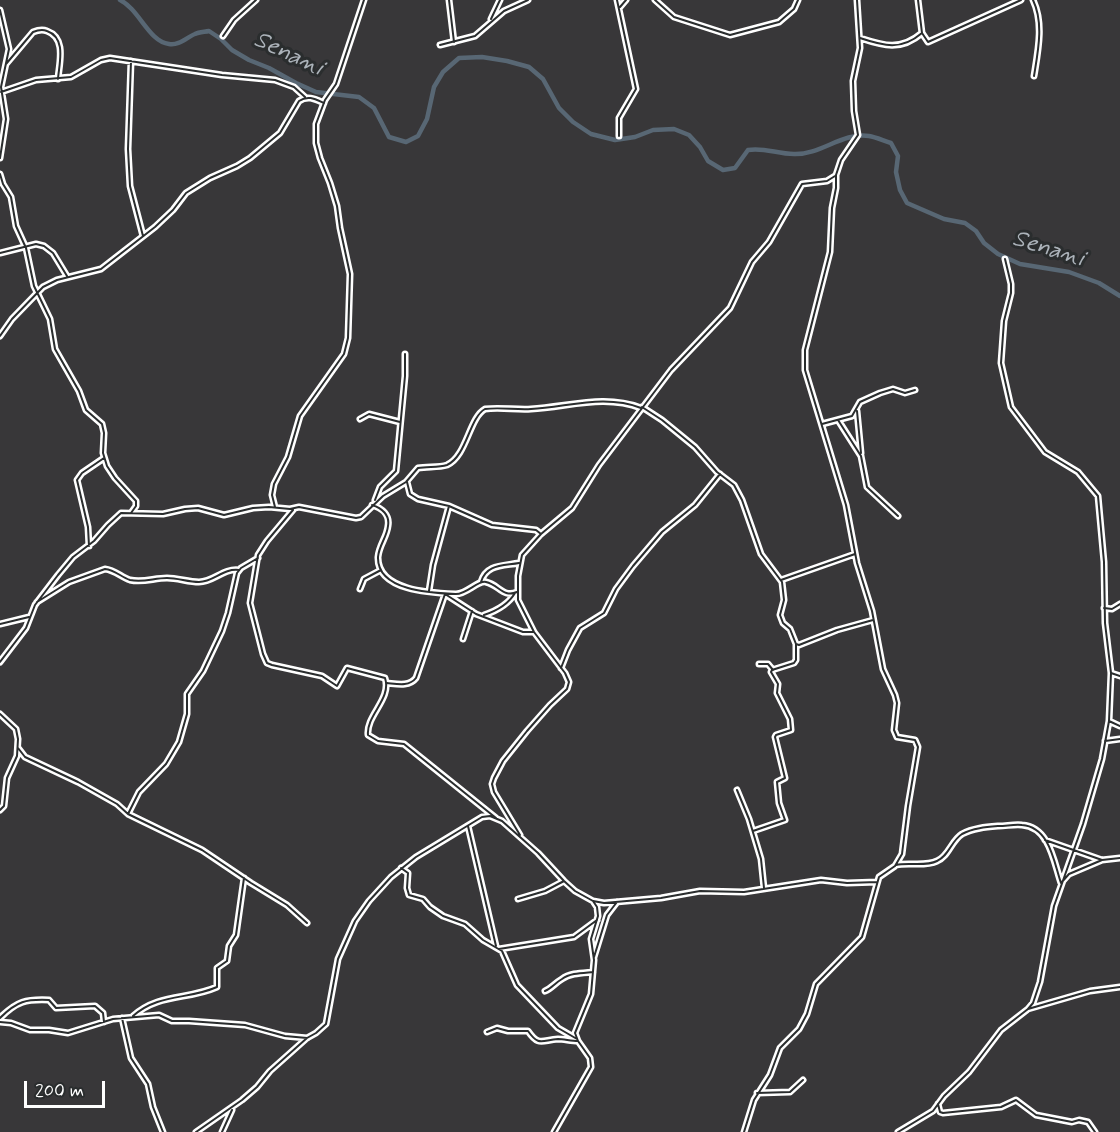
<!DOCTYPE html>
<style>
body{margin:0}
#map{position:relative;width:1120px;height:1132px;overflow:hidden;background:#383739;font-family:Mynerve,sans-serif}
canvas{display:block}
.scale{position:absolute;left:24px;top:1081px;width:81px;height:27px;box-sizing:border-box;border:3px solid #fff;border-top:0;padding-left:8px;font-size:18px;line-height:21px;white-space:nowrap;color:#fff;-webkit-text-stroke:4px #2a2d2e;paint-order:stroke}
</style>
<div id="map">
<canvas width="1120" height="1132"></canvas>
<div class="scale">200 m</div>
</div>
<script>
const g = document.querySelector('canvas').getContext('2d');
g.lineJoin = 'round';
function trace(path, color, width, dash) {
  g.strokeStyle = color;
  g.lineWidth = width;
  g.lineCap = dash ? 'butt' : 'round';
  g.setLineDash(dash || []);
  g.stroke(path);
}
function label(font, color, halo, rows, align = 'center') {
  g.font = font + ' Mynerve,sans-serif';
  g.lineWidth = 6;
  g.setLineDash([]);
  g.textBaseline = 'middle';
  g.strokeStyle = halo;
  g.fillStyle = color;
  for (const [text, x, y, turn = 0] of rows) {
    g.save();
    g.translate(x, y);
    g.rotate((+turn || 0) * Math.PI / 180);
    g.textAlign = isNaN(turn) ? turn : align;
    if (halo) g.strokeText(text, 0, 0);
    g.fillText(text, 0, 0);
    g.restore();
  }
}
trace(new Path2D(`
 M120 0C139 9 149 42 169 44 179 46 187 37 195 34 199 32 205 32 209 31L221 39 232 50 249 60 269 68 296 83 316 92 359 97 374 108 389 137 406 142 418 136 427 119 434 87 443 72 459 58 482 57 507 61 529 67 543 79 559 108 573 122 591 134 615 140 635 137 653 130 674 129 689 135 700 147 708 161 723 170 735 168 748 150C764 147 777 154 794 154 821 155 842 132 869 136 876 137 884 141 891 143L898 156 896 172 900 190 907 203 944 219 965 223 976 231 984 243 998 254 1020 264 1069 272 1099 283 1120 296`), '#586774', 4.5);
const street = new Path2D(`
 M449 0 454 42
 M617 0 636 89 619 118V136
 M655 0 674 17 730 35 779 22 794 9 798 0
 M918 0 922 33 928 42 1021 0
 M1033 0C1044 23 1038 51 1034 76
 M620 7 626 0
 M0 10 9 49 1 87 6 119 0 158
 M491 19 500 0
 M223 36 234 20 256 0
 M860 38C884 46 901 51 922 33
 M440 45 475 36 504 11 528 0
 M131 61 128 149 130 186 143 236
 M6 64 33 32C38 30 42 29 47 31 67 38 59 64 58 79
 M1 92 36 80 71 77 101 60 110 58 222 75 275 80 294 87 305 97
 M0 174 3 184 11 197 16 226 26 248 34 286 50 319 55 349 79 391 86 410 102 424 104 433 103 453 107 466 115 478 136 501V506L131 513
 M0 253 36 244 44 246 53 253 67 276
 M0 336 12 319 43 287 57 280 101 269 155 227 173 210 186 193 210 178 237 166 250 158 280 133 299 101C308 95 315 99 324 103
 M642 407 662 420 695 447 717 472 734 485 742 500 761 554 782 582 784 600 780 615 783 623 790 629 796 644 799 645 837 630 873 620
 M857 411 861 453
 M360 419 369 414 400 422
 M838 420 861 456 867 487 898 516
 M822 424 852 416 860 402 880 393 893 389 905 393 915 390
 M407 482 410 494 418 499 449 506 492 525 536 530 541 534
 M375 500 380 487 396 471 405 376V354
 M372 505C382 508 390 515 388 526 387 537 379 545 378 557 377 591 432 593 456 594 467 594 478 580 486 582 499 585 503 598 517 592
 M275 507 272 495 274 484 288 457 300 416 344 354 348 338 350 274 340 228 337 206 330 183 320 158 316 143V124L325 100 336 84 364 0
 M293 510 267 541 258 555 250 603 263 654 267 663 272 665 322 676 337 686 347 668 385 678C392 699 366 715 368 735L378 741 404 744 496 818
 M89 546 88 527 77 480 82 473 104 458
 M781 580 855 554
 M481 582C486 564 503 566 519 563
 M360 589 364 579 381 570
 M429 591 433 565 449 506
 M37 602 69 582 105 569C115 570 121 577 130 580 143 583 154 578 167 578 178 578 188 582 199 582 214 582 223 568 239 570
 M1104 608 1112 609 1120 604
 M484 615C496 611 508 605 515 593
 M0 624 29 617
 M463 639 472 611
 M0 662 26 628 35 605 58 575 73 557 94 541 108 525 121 513 163 514 185 509 198 508 224 515 253 508 269 507 290 509 299 507 356 518 361 517 383 496 406 482 418 468C427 466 438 468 447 465 467 456 469 418 485 409 500 407 516 410 531 409 569 407 604 394 641 408
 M759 664H768L773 670
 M561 668 568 650 580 628 604 613 616 589 633 566 662 532 695 505 720 474
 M1111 673 1120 676
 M387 683C397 684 409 687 416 678L445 594 476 614 523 632H534
 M0 714 16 729 18 739 17 756 7 778 4 806 0 810
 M1109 721 1120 726
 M1105 741 1120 739
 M18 748 25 757 78 782 117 804 128 814 202 850 251 883 287 905 307 923
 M737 790 749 819 761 859 764 888
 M128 814 139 792 166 764 179 742 187 714V694L203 671 222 631 228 613 237 573 241 568 258 558
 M468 826 496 946
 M753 831 785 820 779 803 777 782 785 778 775 737 776 735 791 730 790 719 777 693 778 684 771 672 772 670 794 663 796 660V644
 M520 835 494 792 492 784 494 778 503 761 527 731 550 705 567 689 569 682 565 673 534 632 518 600V576L522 555 541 534 572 508 599 465 671 370 730 308 752 262 769 242 802 184 827 181 835 176
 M1045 840 1102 860 1120 858
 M896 865C909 862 925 867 937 861 949 856 951 841 962 834 973 828 987 827 999 826 1006 826 1015 824 1022 825 1050 827 1054 863 1061 883L1069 874 1102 860
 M401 868 408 873 407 888 409 895 423 899 430 907 443 916 465 924 483 940 502 951 517 985 558 1028 577 1039
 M518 899 545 891 564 881
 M499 949 574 937 597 920
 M594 957 607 915 617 902
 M545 991C552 988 555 983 562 979 570 973 582 973 593 972
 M1028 1009 1090 991 1120 987
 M133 1016C159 993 188 1000 217 987V968L227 961 229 946 236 935 244 878
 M0 1018C17 1001 26 999 49 1000L56 1008 95 1006 103 1013 104 1022
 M122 1018 131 1058 148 1084 153 1107 163 1132
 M0 1022 11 1023 30 1030H49L68 1033 113 1019 159 1015 172 1021H189L245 1025 285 1036 307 1038
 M487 1032 497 1028 508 1031H528C539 1047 542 1040 558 1039 564 1039 571 1041 578 1041
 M757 1093 790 1092 803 1080
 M938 1104 940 1112 943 1113 1001 1107 1016 1100 1036 1115 1072 1122 1079 1120 1088 1122 1095 1132
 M196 1132 242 1100 257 1087 270 1071 307 1038 316 1033 326 1024 338 959 355 921 369 901 391 877 416 857 482 817 490 816 502 821 538 853 564 881 575 891 593 901 604 903 661 898 700 891 744 892 821 880 847 883 877 882
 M222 1132 232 1110
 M554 1132 591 1067 590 1058 578 1041 575 1033 591 994 594 960 591 939 598 916 597 907 593 901
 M744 1132 754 1100 770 1075 780 1048 799 1029 807 1014 816 984 862 937 879 877 895 866 902 854 908 806 918 747 915 740 897 737 894 730 897 703 895 695 883 669 872 611 857 563 846 505 805 370V350L830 252 832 208 836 188V175L841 160 858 135 854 111 853 81 860 48 857 0
 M898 1132 933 1111 944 1096 969 1072 1001 1030 1028 1009 1033 1003 1040 982 1054 906 1083 824 1102 759 1109 721 1111 673 1105 623 1104 562 1098 496 1078 472 1045 452 1011 407 1001 363 1004 321 1011 293V284L1005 259`);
trace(street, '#fff', 7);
trace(street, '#2a2d2e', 2);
label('italic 24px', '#acb3ba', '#2a2d2e', [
 ["Senani",288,55,25],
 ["Senani",1048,250,17]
]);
</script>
